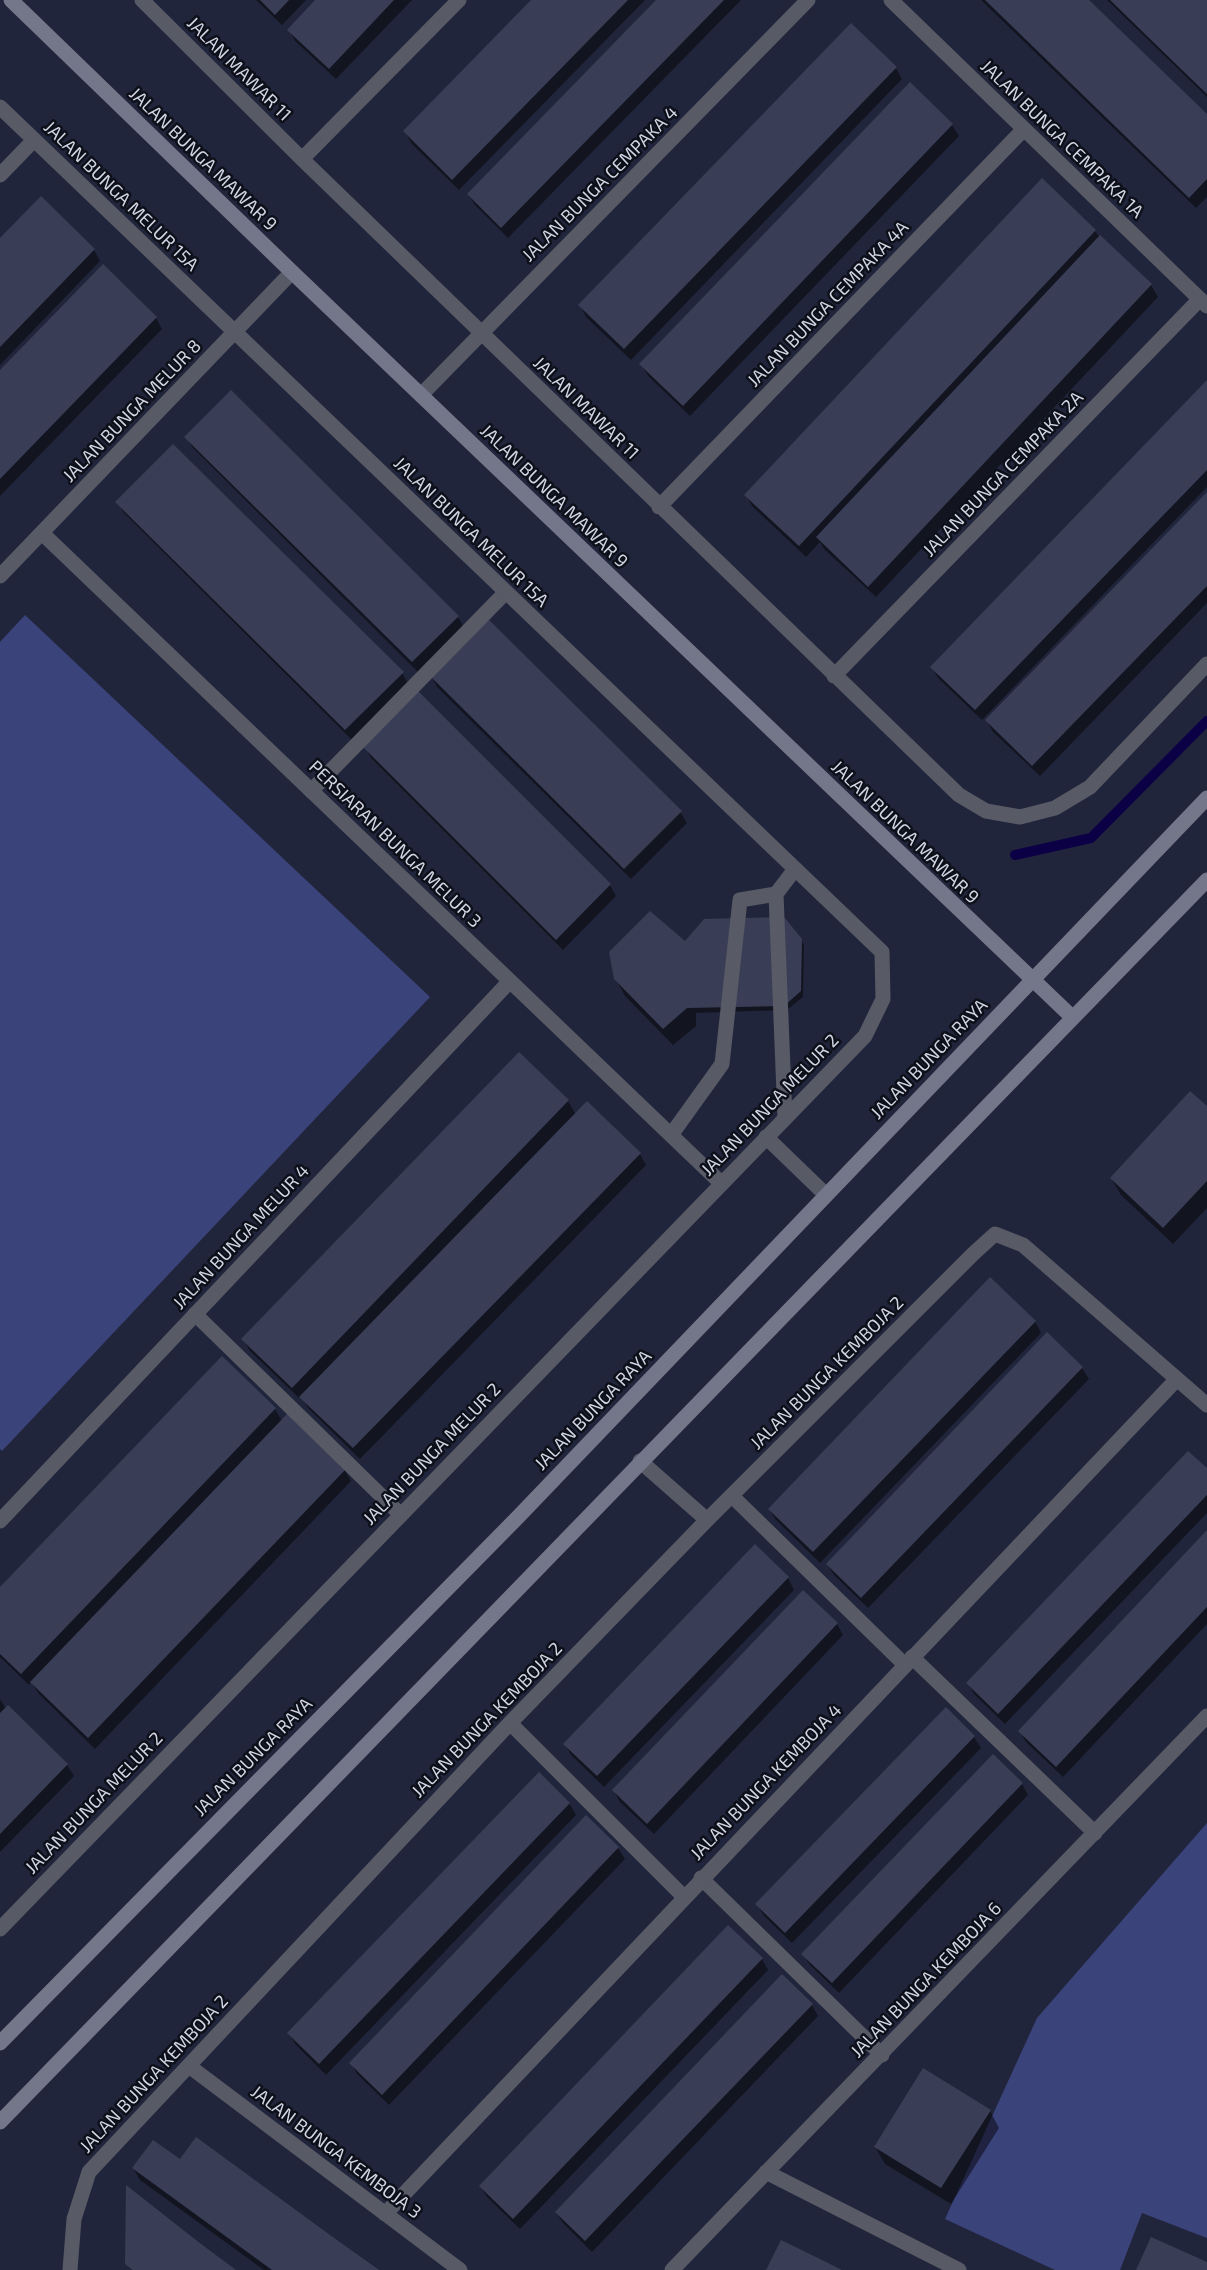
<!DOCTYPE html>
<style>
body{margin:0}
canvas{display:block;background:#21253b}
</style>
<canvas width="1207" height="2270"></canvas>
<script>
const g = document.querySelector('canvas').getContext('2d');
g.lineJoin = 'round';
function paint(path, color) {
  g.fillStyle = color;
  g.fill(path, 'evenodd');
}
function trace(path, color, width, dash) {
  g.strokeStyle = color;
  g.lineWidth = width;
  g.lineCap = dash ? 'butt' : 'round';
  g.setLineDash(dash || []);
  g.stroke(path);
}
function label(font, color, halo, rows, align = 'center') {
  g.font = font + ' "Exo 2",sans-serif';
  g.lineWidth = 5;
  g.setLineDash([]);
  g.textBaseline = 'middle';
  g.strokeStyle = halo;
  g.fillStyle = color;
  for (const [text, x, y, turn = 0] of rows) {
    g.save();
    g.translate(x, y);
    g.rotate((+turn || 0) * Math.PI / 180);
    g.textAlign = isNaN(turn) ? turn : align;
    if (halo) g.strokeText(text, 0, 0);
    g.fillText(text, 0, 0);
    g.restore();
  }
}
paint(new Path2D(`
 M25 615 430 997 2 1451 0 1449V642Z
 M1207 1823V2238L1142 2213 1120 2270H1055L945 2219 1037 2018Z`), '#3b437b');
paint(new Path2D(`
 M256 0H306L282 25Z
 M317 0H412L336 79 295 41 289 30Z
 M533 0H645L459 190 411 143 405 131Z
 M659 0H741L508 238 475 205 468 194Z
 M981 0H1087L1207 116V197L1196 208Z
 M1107 0H1204L1207 3V97Z
 M896 68 902 79 631 360 586 317 580 305Z
 M910 84 952 125 959 136 690 416 648 376 641 364Z
 M1095 231 1100 238 1151 285 1158 297 876 597 824 549 820 542 806 557 752 506 746 495Z
 M0 240 94 250 100 261 0 365Z
 M156 318 162 329 0 496V372Z
 M1207 383V487L982 720 938 678 932 667Z
 M186 437 458 617 464 628 419 673 193 448Z
 M1207 494V603L1040 776 993 732 987 721Z
 M117 502 402 673 409 685 353 741 124 513Z
 M431 676 680 812 687 823 631 879 437 687Z
 M365 747 610 885 616 896 563 950 371 758Z
 M801 939 804 945 803 997 787 1010 696 1013V1026L673 1045 625 996 615 978 687 944Z
 M519 1054 568 1101 576 1115 640 1154 646 1165 360 1459 308 1408 301 1396 299 1398 250 1351 243 1339Z
 M1207 1108V1208L1173 1244 1121 1195 1111 1178Z
 M1035 1321 1041 1333 820 1563 776 1520 769 1509Z
 M222 1358 275 1409 282 1421 345 1470 351 1481 95 1749 39 1694 31 1682 29 1685 0 1657V1590Z
 M1082 1368 1089 1379 868 1608 834 1575 827 1564Z
 M1207 1470V1513L1005 1724 974 1694 968 1683Z
 M1207 1533V1624L1063 1777 1026 1742 1020 1731Z
 M755 1546 788 1578 794 1590 604 1787 571 1755 565 1744Z
 M837 1624 843 1635 654 1834 620 1802 614 1791Z
 M0 1699 6 1709 8 1707 67 1765 74 1776 0 1852Z
 M974 1737 981 1748 792 1943 764 1916 757 1904Z
 M1022 1784 1028 1795 839 1993 810 1965 803 1954Z
 M569 1803 576 1815 326 2075 296 2045 289 2034Z
 M586 1818 618 1848 625 1859 389 2105 357 2074 351 2063Z
 M762 1959 768 1970 520 2229 487 2197 480 2186Z
 M812 2005 818 2016 592 2252 563 2223 556 2212Z
 M990 2111 999 2128 951 2204 885 2164 875 2147Z
 M180 2161 377 2270H264L140 2180 133 2168Z`), '#0007');
trace(new Path2D(`
 M1015 855 1091 838 1207 721`), '#0b0046', 10);
paint(new Path2D(`
 M260 0H289L275 15Z
 M315 0H394L329 69 287 30Z
 M531 0H628L452 180 403 131Z
 M656 0H724L501 228 467 194Z
 M985 0H1089L1207 114V179L1189 198Z
 M1110 0H1207V94L1182 70Z
 M851 23 897 67 624 349 578 305Z
 M910 82 953 124 683 406 639 364Z
 M1042 178 1096 230 799 546 744 495Z
 M41 196 95 249 0 347V238Z
 M1100 235 1152 284 868 587 816 537Z
 M103 264 157 317 0 479V370Z
 M1207 380V470L975 710 930 667Z
 M231 390 459 616 412 662 184 437Z
 M173 444 404 672 345 730 115 502Z
 M1207 492V586L1032 766 985 720Z
 M486 617 682 811 624 869 429 675Z
 M418 691 611 884 556 940 363 747Z
 M650 911 685 941 704 919 784 917 802 939 801 991 784 1006 687 1008 663 1029 614 979 609 952Z
 M519 1052 569 1100 292 1388 241 1339Z
 M1190 1091 1207 1106V1181L1163 1228 1110 1178Z
 M587 1101 641 1153 353 1448 299 1397Z
 M990 1277 1036 1321 813 1552 768 1509Z
 M1047 1332 1083 1367 861 1598 826 1564Z
 M222 1356 276 1408 21 1674 0 1654V1587Z
 M288 1413 346 1469 88 1738 30 1682Z
 M1188 1451 1207 1468V1495L998 1714 966 1683Z
 M1207 1530V1607L1056 1767 1018 1731Z
 M755 1544 789 1577 597 1776 563 1744Z
 M803 1590 838 1623 647 1824 612 1790Z
 M8 1705 68 1764 0 1834V1713Z
 M946 1707 975 1736 785 1933 755 1904Z
 M993 1754 1023 1783 832 1983 801 1954Z
 M539 1772 570 1803 319 2064 287 2033Z
 M586 1815 619 1847 382 2095 349 2063Z
 M728 1925 763 1958 513 2219 479 2186Z
 M782 1974 813 2004 585 2241 555 2212Z
 M923 2068 991 2110 941 2188 874 2147Z
 M196 2137 330 2235 379 2270H272L132 2168 153 2140 180 2159Z
 M126 2185 201 2244 236 2270H133L125 2264Z
 M1151 2237 1207 2262V2270H1136Z
 M781 2240 822 2260 842 2270H766Z`), '#393e56');
trace(new Path2D(`
 M311 791 506 592
 M776 894 795 869
 M671 1135 722 1064 740 900 776 894 785 1118
 M195 1314 401 1515
 M732 1496 905 1665
 M912 1657 1095 1833
 M510 1723 684 1897
 M701 1878 882 2055`), '#585a66', 15);
trace(new Path2D(`
 M142 0 302 159 959 795 986 811 1020 817 1055 808 1090 787 1207 664
 M891 0 1207 306
 M0 107 882 952 883 999 865 1036 0 1929
 M302 159 459 0
 M0 175 34 140
 M421 395 808 0
 M659 507 1024 129
 M42 533 721 1183
 M0 576 292 272
 M834 676 1200 299
 M766 1137 826 1195
 M640 1461 707 1520
 M0 1521 510 981
 M189 2066 460 2270
 M766 2172 959 2270
 M385 2214 1177 1379
 M70 2270 74 2219 89 2172 510 1723 707 1520 973 1254 995 1234 1023 1245 1207 1405
 M672 2270 1207 1716`), '#585a66', 15);
trace(new Path2D(`
 M11 0 292 272 1072 1017
 M0 2043 518 1517 1207 798
 M0 2122 1207 880`), '#737789', 15);
label('18px', '#d2d6e4', '#0d0f19', [
 ["JALAN MAWAR 11",239,69,45],
 ["JALAN BUNGA CEMPAKA 1A",1062,139,44],
 ["JALAN BUNGA MAWAR 9",203,159,44],
 ["JALAN BUNGA CEMPAKA 4",600,184,-45],
 ["JALAN BUNGA MELUR 15A",121,196,44],
 ["JALAN BUNGA CEMPAKA 4A",828,304,-46],
 ["JALAN MAWAR 11",586,408,44],
 ["JALAN BUNGA MELUR 8",132,411,-46],
 ["JALAN BUNGA CEMPAKA 2A",1003,474,-46],
 ["JALAN BUNGA MAWAR 9",554,496,44],
 ["JALAN BUNGA MELUR 15A",471,532,44],
 ["JALAN BUNGA MAWAR 9",905,832,44],
 ["PERSIARAN BUNGA MELUR 3",395,844,44],
 ["JALAN BUNGA RAYA",929,1059,-46],
 ["JALAN BUNGA MELUR 2",770,1105,-46],
 ["JALAN BUNGA MELUR 4",241,1237,-47],
 ["JALAN BUNGA KEMBOJA 2",827,1373,-45],
 ["JALAN BUNGA RAYA",593,1410,-46],
 ["JALAN BUNGA MELUR 2",432,1454,-46],
 ["JALAN BUNGA KEMBOJA 2",487,1720,-46],
 ["JALAN BUNGA RAYA",253,1757,-45],
 ["JALAN BUNGA KEMBOJA 4",766,1782,-46],
 ["JALAN BUNGA MELUR 2",94,1803,-46],
 ["JALAN BUNGA KEMBOJA 6",926,1980,-46],
 ["JALAN BUNGA KEMBOJA 2",154,2074,-47],
 ["JALAN BUNGA KEMBOJA 3",336,2152,37]
]);
</script>
